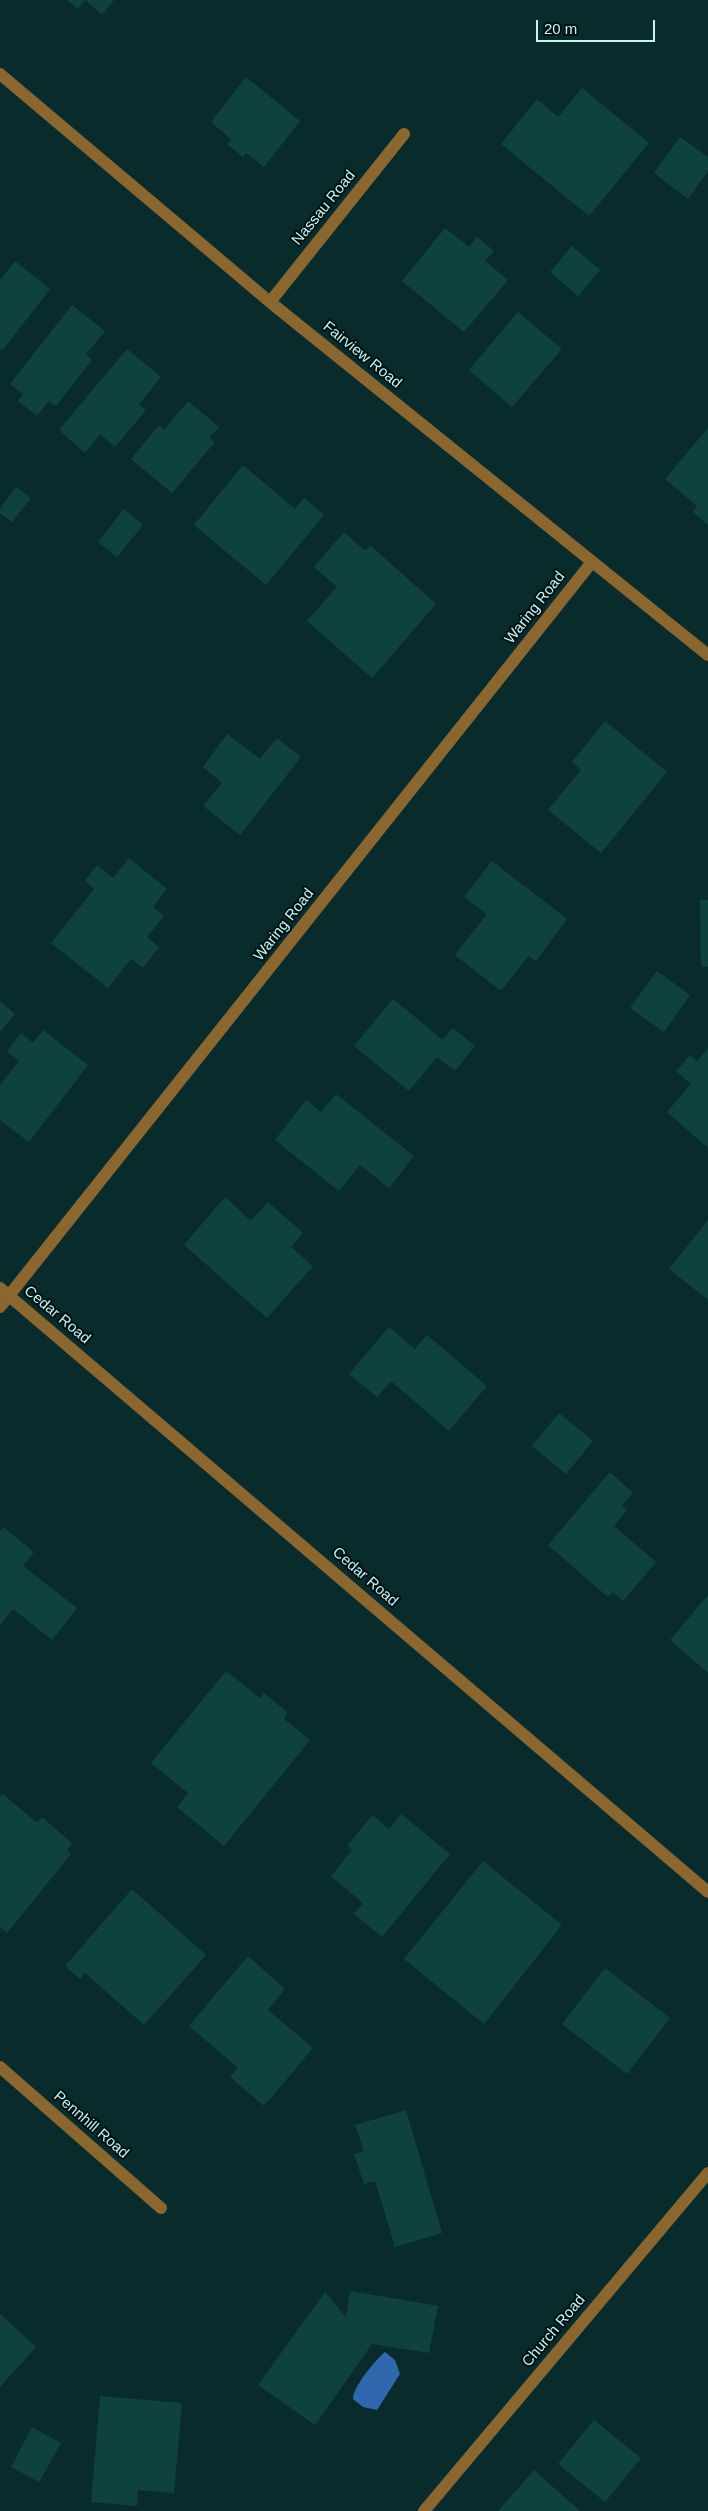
<!DOCTYPE html>
<style>
body{margin:0}
#map{position:relative;width:708px;height:2511px;overflow:hidden;background:#0a2b2c;font-family:Arial,sans-serif}
canvas{display:block}
.scale{position:absolute;left:536px;top:20px;width:119px;height:22px;box-sizing:border-box;border:2px solid #c5f3f2;border-top:0;padding-left:6px;font-size:15px;line-height:18px;white-space:nowrap;color:#c5f3f2;-webkit-text-stroke:4px #001213;paint-order:stroke}
</style>
<div id="map">
<canvas width="708" height="2511"></canvas>
<div class="scale">20 m</div>
</div>
<script>
const g = document.querySelector('canvas').getContext('2d');
g.lineJoin = 'round';
function paint(path, color) {
  g.fillStyle = color;
  g.fill(path, 'evenodd');
}
function trace(path, color, width, dash) {
  g.strokeStyle = color;
  g.lineWidth = width;
  g.lineCap = dash ? 'butt' : 'round';
  g.setLineDash(dash || []);
  g.stroke(path);
}
function label(font, color, halo, rows, align = 'center') {
  g.font = font + ' Arial,sans-serif';
  g.lineWidth = 4;
  g.setLineDash([]);
  g.textBaseline = 'middle';
  g.strokeStyle = halo;
  g.fillStyle = color;
  for (const [text, x, y, turn = 0] of rows) {
    g.save();
    g.translate(x, y);
    g.rotate((+turn || 0) * Math.PI / 180);
    g.textAlign = isNaN(turn) ? turn : align;
    if (halo) g.strokeText(text, 0, 0);
    g.fillText(text, 0, 0);
    g.restore();
  }
}
paint(new Path2D(`
 M385 2352 395 2360 400 2374 377 2410 363 2407 353 2399C352 2388 376 2359 385 2352Z`), '#3067ad');
paint(new Path2D(`
 M67 0H114L102 15 85 0 78 9Z
 M246 77 300 121 264 167 246 153 243 157 227 144 231 139 211 122Z
 M582 88 649 143 589 216 501 144 537 99 558 117Z
 M680 137 708 157V171L688 199 654 173Z
 M445 228 469 247 477 237 494 251 485 261 508 280 464 332 402 281Z
 M572 246 600 270 578 296 550 272Z
 M15 261 50 289 2 351 0 349V280Z
 M72 305 105 331 86 354 92 360 56 406 49 401 37 416 18 401 23 394 10 384Z
 M518 312 562 349 512 407 469 370Z
 M127 349 161 377 139 404 146 410 115 447 100 434 85 453 59 430Z
 M188 401 219 427 209 438 215 442 172 493 131 459 159 425 164 430Z
 M708 428V525L693 512 697 506 665 479Z
 M243 465 295 509 304 498 324 515 266 585 194 525Z
 M16 487 31 498 12 522 0 513V509Z
 M124 509 143 525 117 557 98 542Z
 M344 532 365 551 370 545 436 604 372 678 307 621 337 587 314 567Z
 M605 721 667 772 601 853 548 810 581 770 572 762Z
 M227 734 260 759 277 738 301 757 240 835 203 806 222 783 203 767Z
 M129 858 167 889 153 907 164 916 147 937 159 947 143 968 131 959 108 988 51 943 94 889 85 881 97 865 113 878Z
 M492 861 567 919 536 961 528 956 501 991 455 955 487 914 464 897Z
 M700 900H708V967H701Z
 M657 971 690 995 664 1032 630 1008Z
 M393 999 443 1040 453 1028 475 1046 455 1071 437 1057 409 1091 354 1046Z
 M0 1001 15 1014 0 1032Z
 M43 1030 88 1065 29 1142 0 1120V1085L19 1061 7 1051 21 1033 33 1043Z
 M708 1048V1148L667 1112 691 1084 676 1071 690 1055 697 1061Z
 M336 1094 414 1156 389 1188 360 1165 339 1191 275 1140 306 1100 321 1112Z
 M225 1197 251 1221 268 1202 303 1233 291 1247 313 1266 267 1318 184 1245Z
 M708 1220V1300L669 1269Z
 M389 1327 415 1349 427 1335 487 1386 449 1431 391 1381 377 1397 349 1374Z
 M559 1413 593 1441 566 1474 532 1446Z
 M610 1472 633 1493 622 1505 627 1510 614 1526 656 1562 623 1601 613 1592 608 1597 548 1545Z
 M3 1527 34 1552 23 1566 77 1608 52 1640 13 1609 0 1625V1531Z
 M708 1595V1673L670 1640Z
 M226 1671 260 1698 264 1693 287 1712 284 1719 310 1740 224 1846 177 1807 188 1793 151 1763Z
 M3 1794 37 1823 42 1817 72 1843 67 1850 71 1854 7 1933 0 1927V1797Z
 M401 1814 450 1854 382 1937 354 1914 363 1903 331 1876 352 1850 347 1846 372 1815 389 1829Z
 M483 1861 562 1925 484 2024 404 1959Z
 M132 1889 206 1955 144 2025 85 1973 80 1979 65 1966Z
 M248 1956 285 1989 268 2010 313 2048 264 2106 230 2077 238 2068 189 2026Z
 M605 1968 670 2018 627 2074 562 2024Z
 M406 2110 442 2233 395 2247 375 2181 364 2184 354 2154 364 2151 355 2125Z
 M350 2291 438 2306 429 2353 372 2344 315 2425 258 2385 325 2292 346 2317Z
 M0 2314 36 2347 0 2387Z
 M100 2396 182 2403 174 2493 138 2490 137 2506 91 2502Z
 M594 2420 641 2458 605 2502 558 2464Z
 M32 2427 61 2443 39 2482 11 2467Z
 M534 2470 580 2511H498Z`), '#104141');
trace(new Path2D(`
 M0 74 270 302 708 655
 M270 302 404 134
 M0 1288 708 1892
 M0 1307 592 562
 M0 2067 161 2208
 M424 2511 708 2173`), '#8a6731', 12);
label('15px', '#c5f3f2', '#001213', [
 ["Nassau Road",324,208,-51],
 ["Fairview Road",362,355,39],
 ["Waring Road",535,608,-52],
 ["Waring Road",284,925,-52],
 ["Cedar Road",57,1315,40],
 ["Cedar Road",365,1577,41],
 ["Pennhill Road",91,2125,41],
 ["Church Road",554,2331,-50]
]);
</script>
